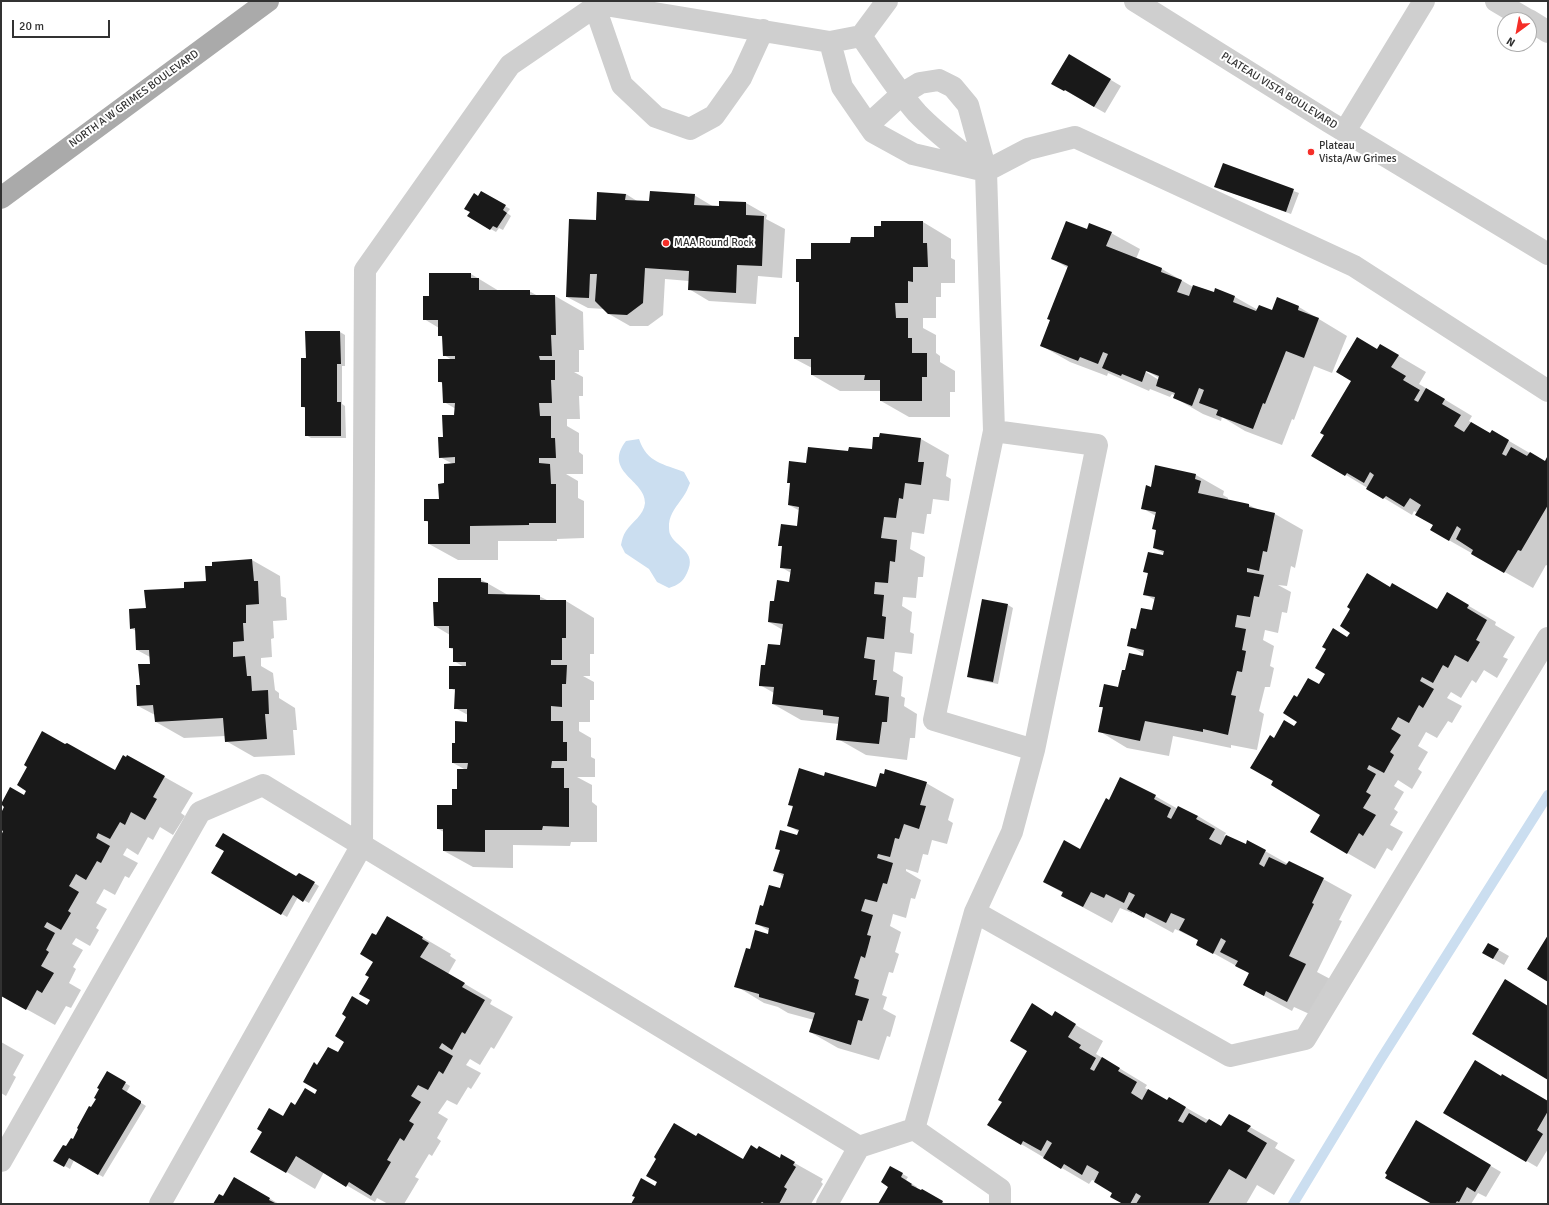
<!DOCTYPE html>
<style>
body{margin:0}
#map{position:relative;width:1549px;height:1205px;overflow:hidden;background:#fff;font-family:Signika,sans-serif}
canvas{display:block}
.frame{position:absolute;inset:0;border:2px solid #323232;pointer-events:none}
.north{position:absolute;left:1497px;top:12px;width:40px;height:40px;box-sizing:border-box;background:#fff;border:1px solid #adadad;border-radius:50%;rotate:212deg;font-size:11px;font-weight:700;line-height:16px;text-align:center;color:#323232}
.north::after{content:'';display:block;margin:auto;width:14px;height:18px;background:#f52e28;clip-path:polygon(50% 0,100% 100%,50% 72%,0 100%)}
.scale{position:absolute;left:12px;top:20px;width:98px;height:18px;box-sizing:border-box;border:2px solid #323232;border-top:0;padding-left:5px;font-size:12px;line-height:14px;white-space:nowrap;color:#323232;-webkit-text-stroke:3px #fff;paint-order:stroke}
</style>
<div id="map">
<canvas width="1549" height="1205"></canvas>
<div class="frame"></div>
<div class="north">N</div>
<div class="scale">20 m</div>
</div>
<script>
const g = document.querySelector('canvas').getContext('2d');
g.lineJoin = 'round';
function paint(path, color) {
  g.fillStyle = color;
  g.fill(path, 'evenodd');
}
function trace(path, color, width, dash) {
  g.strokeStyle = color;
  g.lineWidth = width;
  g.lineCap = dash ? 'butt' : 'round';
  g.setLineDash(dash || []);
  g.stroke(path);
}
function label(font, color, halo, rows, align = 'center') {
  g.font = font + ' Signika,sans-serif';
  g.lineWidth = 4;
  g.setLineDash([]);
  g.textBaseline = 'middle';
  g.strokeStyle = halo;
  g.fillStyle = color;
  for (const [text, x, y, turn = 0] of rows) {
    g.save();
    g.translate(x, y);
    g.rotate((+turn || 0) * Math.PI / 180);
    g.textAlign = isNaN(turn) ? turn : align;
    if (halo) g.strokeText(text, 0, 0);
    g.fillText(text, 0, 0);
    g.restore();
  }
}
paint(new Path2D(`
 M639 439C647 463 664 464 684 472L690 483C688 488 686 493 683 497 677 506 670 513 669 524 669 527 669 532 670 534 675 547 698 551 687 573 683 582 678 585 669 588L657 582 649 569 625 553 621 545C622 540 623 535 626 531 632 522 644 515 645 503 646 480 602 472 626 441Z`), '#cbdef0');
paint(new Path2D(`
 M1069 55 1121 86 1105 113 1052 83Z
 M1223 165 1299 193 1291 214 1221 189Z
 M482 192 510 209 507 213 511 216 503 230 499 228 496 232 468 216Z
 M626 194 637 201 650 202 694 195 714 207H720V202L746 203 767 215 766 219 785 229 782 278 758 276 756 304 709 301 689 289V281L665 279 663 315 648 326H630L609 314 605 309 588 308 567 297 597 221Z
 M923 222 951 239V258L955 260V283H941V297H936V318H923V328L936 335V353L940 356V362L955 371V392H950V417H909L881 401V391H840L812 375V368L795 359 800 338V283L797 281 812 260 851 244 875 238Z
 M1088 230 1111 233 1140 249 1136 259 1162 269 1193 287 1215 294 1235 297 1258 310 1273 312 1299 307 1347 336 1332 373 1314 366 1294 420 1292 419 1282 445 1245 431 1222 417 1221 421 1203 414 1175 398 1176 396 1172 394 1170 397 1150 389 1149 391 1108 373 1107 376 1070 362 1042 346 1068 268 1053 259ZM1142 368 1159 378V380L1141 369Z
 M471 274 499 291H529L538 296H555L583 312 584 350H579V372H574L583 377V396H579L580 419H567V426L579 433V452L583 455V474H566L578 481V498L584 501V538L557 539V541H498V560H458L429 544V523L425 520 440 500 453 464 440 457 444 438 455 416 456 409 444 402 443 384 439 381 452 360 444 355 443 337 439 335V328L424 319 430 297Z
 M306 332H340L345 335V366H342V404L345 406 346 438H311L306 435V409L302 406 307 359Z
 M1380 345 1426 372 1419 384 1472 416 1469 421 1491 434 1492 431 1545 462 1548 457V566L1546 565 1533 588 1431 530 1434 525 1418 513 1414 511 1412 515 1313 455Z
 M921 439 949 455 946 476 951 479 949 501 933 499 931 514H927L924 534 912 532 910 549 925 557 923 577H918L916 598 903 597 902 606 912 612 910 632 914 634 912 654 895 652 893 671 903 677 901 696 905 698 904 706 917 714 915 738H910L907 760 866 755 838 739 839 724 801 720 773 704 774 693 760 685 766 667 781 646 783 630 769 622 775 602 790 583 791 573 781 567 783 547 779 545 798 527 800 511 789 505 791 484 788 482 807 464 849 452 873 451Z
 M1156 466 1196 475 1224 491 1223 495 1228 498V500L1249 505 1259 510 1275 514 1303 530 1295 568 1291 566 1287 586 1278 585 1291 592 1287 613 1282 612 1278 633 1265 630 1263 640 1274 646 1270 666 1274 668 1270 687H1265L1259 711 1264 714 1257 750 1231 745V748L1173 736 1169 756 1127 748 1099 731 1104 709 1100 706 1119 688 1126 672 1144 657V654L1129 645 1137 630 1153 612 1155 600 1144 594 1149 574 1144 572 1164 556 1165 554 1154 548 1157 531 1156 516 1142 508 1151 488Z
 M252 560 280 576 281 596 286 598 287 620 273 621 274 638 271 639 272 657 261 658V666L273 673 275 690 279 693V698L295 708 297 730H293L295 755 254 757 226 741 225 736 184 738 156 722 155 715 138 706 141 686 151 665 150 657 137 650 136 631 131 628 147 609 185 589 207 582Z
 M480 579 508 595 539 596 549 601H566L594 618V654H590V676H583L594 682V700H590V722H579V731L591 738V757L595 759V777H577L592 785V802L597 806V842H571L570 846 513 845V868L473 867 444 851V832L438 829 453 806 458 790 466 770 453 763 468 723V715L455 708 456 691 450 688 464 667 454 661V650L450 648V635L435 626 439 603Z
 M1391 588 1437 611 1447 593 1496 622 1495 625 1515 637 1503 657 1508 659 1497 678 1484 670 1476 683 1472 680 1461 698 1451 692 1447 698 1462 706 1452 723 1448 721 1437 738 1426 732 1418 746 1428 752 1418 769 1422 772 1412 789 1398 780 1394 786 1404 792 1394 809 1398 812 1390 825 1403 832 1392 851 1387 848 1375 869 1311 832 1322 814 1274 781 1275 739 1295 727 1298 721V698L1319 686 1348 638Z
 M1008 605 1013 608 998 684 973 679 968 676Z
 M127 756 193 793 181 813 185 816 173 835 160 827 153 840 148 837 138 855 127 848 123 855 138 863 129 878 125 876 115 895 104 889 96 903 107 909 96 928 99 930 90 946 76 938 72 944 83 950 73 967 76 969 69 983 81 990 71 1008 66 1006 55 1025 1 995V838L5 831 1 829V815L25 797 115 771Z
 M825 777 876 788 926 783 954 799 948 820 953 823 947 844 932 840 928 855 923 854 918 873 906 869V871L921 880 915 899 911 898 906 918 893 914 890 926 901 932 895 952 899 954 893 973 889 972 882 995 887 997 883 1009 896 1016 890 1037 887 1036 879 1060 838 1048 810 1032 814 1020 788 1013 778 1007 764 1003 736 986 750 950 768 935 769 931 756 923 763 907 781 889 785 877 774 871 781 851 776 848 798 837 799 832 788 825 793 807 789 805Z
 M1155 796 1178 809 1198 816 1226 833 1224 836 1226 837 1246 845 1265 851 1288 864 1323 879 1352 895 1339 920 1342 921 1317 972 1334 981 1316 1017 1294 1007 1292 1011 1244 985 1249 973 1197 944 1199 941 1194 938 1175 929 1173 933 1133 911 1132 913 1120 908 1112 923 1062 896 1063 893 1044 882 1081 850 1110 801Z
 M226 850 297 878 299 874 319 886 309 903 298 897 287 917 212 872Z
 M388 917 451 954 450 956 456 960 448 974 492 1000 490 1004 513 1017 494 1049 491 1047 480 1065 470 1059 466 1065 481 1073 471 1089 468 1087 457 1105 447 1100 438 1113 448 1119 437 1138 441 1141 432 1156 429 1154 415 1177 419 1179 404 1204H388L377 1198 375 1202 324 1172 315 1189 252 1151 295 1106 315 1095 318 1090V1066L338 1054 368 1006 371 1000 370 977 375 962 376 936Z
 M1488 944 1509 956 1504 965 1483 953Z
 M1055 1013 1103 1041 1096 1054 1147 1085 1145 1088 1167 1102 1169 1098 1222 1128 1229 1115 1278 1143 1275 1148 1295 1160 1274 1195 1257 1185 1246 1204H1125L1114 1193 1095 1181 1092 1180 1089 1184 1021 1144 1053 1017Z
 M1 1042 24 1055 13 1075 16 1077 6 1096 1 1093Z
 M107 1072 130 1086 126 1093 146 1106 103 1177 74 1160 70 1169 55 1160 73 1140 97 1099Z
 M1501 1077 1548 1102 1547 1137 1548 1149 1537 1167 1445 1113Z
 M1416 1122 1501 1172 1486 1197 1478 1193 1471 1204H1433Z
 M697 1137 743 1161 780 1159 782 1156 823 1179 821 1182 823 1184 811 1204H632L655 1188Z
 M890 1167 908 1177 906 1180 917 1187 916 1189 921 1192 922 1190 946 1204H879L890 1186Z
 M235 1178 279 1204H214L223 1197Z`), '#0003');
trace(new Path2D(`
 M1293 1204 1379 1062 1548 795`), '#cbdef0', 10);
paint(new Path2D(`
 M1069 54 1111 79 1094 107 1065 90 1064 91 1051 84Z
 M1223 163 1294 189 1286 212 1214 187Z
 M481 191 506 205 503 210 507 213 497 228 493 226 490 230 467 216 470 212 464 209 474 193 478 196Z
 M650 191 695 194 694 205 719 206V201L746 202V215L764 216 762 266 737 265 736 293 688 290 689 271 645 268 643 303 627 315 608 314 595 301 597 274H590L589 298 566 297 569 219 596 220 597 192 626 194 625 200 649 201Z
 M881 221H923V243H927L928 267H913V282L908 281V303H895L896 318H908V338H912V353H927V377H922V401H880V380H864L865 375H811V359H794V337H799V282H796V259H811V243H850L851 237H874V226H881Z
 M1066 221 1087 229 1089 223 1112 232 1106 246 1162 268 1161 272 1182 280 1177 292 1189 296 1193 285 1214 292 1215 288 1235 296 1233 302 1256 311 1259 305 1272 310 1277 297 1299 306 1298 310 1319 318 1304 358 1286 351 1265 404 1263 403 1253 429 1216 415 1218 410 1199 403 1204 390 1199 388 1192 406 1173 398 1175 393 1156 386 1159 376 1146 371 1142 382 1122 374 1121 376 1102 368 1108 354 1103 352 1098 364 1080 357 1078 361 1040 346 1050 320 1047 319 1068 266 1051 259Z
 M429 273H471V278H479V290H530V295H555L556 335H551L552 356H539L540 360H555V380H551L552 403H539L540 416H551V438H555L556 458H539V463L550 464 551 484H556V523H529V525L470 526V544H428V521H424V499H439L438 484 444 483V464L455 463V457L439 458 438 437H443L442 415H454L455 403H443L442 382H438V359H455V356H443L442 336H438V320H423V296H429Z
 M305 331H340L341 364H337V402H341V436H305V407H301V358H306Z
 M1357 337 1377 349 1380 344 1399 355 1391 367 1406 376 1403 380 1420 390 1414 400 1418 402 1426 388 1445 399 1442 404 1461 415 1454 426 1464 432 1471 422 1490 433 1492 430 1509 440 1502 454 1506 456 1511 447 1527 456 1530 452 1545 461 1548 455V505L1521 551 1518 550 1504 573 1471 554 1473 550 1456 539 1461 529 1457 526 1449 541 1430 530 1433 525 1415 515 1421 505 1410 498 1404 507 1386 496 1383 499 1366 489 1374 475 1370 472 1364 483 1347 473 1345 476 1311 456 1324 435 1320 433 1351 381 1336 372Z
 M880 433 921 438 918 462H924L921 485 905 483 903 499 899 498 896 518 884 517 881 538 897 540 895 562 890 561 888 583 875 582 874 594 884 595 882 616 886 617 884 639 867 637 864 658 875 660 873 680H877L875 695 889 697 887 722H882L879 744 836 740 839 717 823 715V710L772 704 774 687 759 686V684L761 665H765L768 644 780 645 783 624 768 622 770 601H774L777 580 789 582 791 569 780 568 782 546H778L781 524 797 526 799 507 788 505 790 483H787L789 461 806 463 808 447 848 451 849 447 872 449 873 437H879Z
 M1155 465 1196 474 1195 479 1201 481 1198 493 1249 504V507L1275 513 1267 552 1263 551 1259 571 1247 568V572L1264 575 1259 597 1254 596 1250 617 1237 615 1235 627 1246 629 1242 650 1246 651 1242 672 1237 671 1231 695 1236 696 1228 735 1203 729V732L1145 721 1140 741 1098 732 1103 707H1099L1104 684 1118 687 1122 670H1125L1129 653 1143 656 1144 650 1127 646 1131 628 1136 629 1141 608 1152 610 1155 597 1143 595 1148 573 1143 572 1148 552 1163 555 1164 551 1153 548 1156 530 1152 529 1156 512 1141 509 1146 485 1151 487Z
 M252 559 254 581H258L259 604 246 605V623H243L244 641 233 642V657L245 656 247 676H251L252 691 268 690 269 714H265L267 739 225 742 223 718 155 722 153 705 137 706 136 685H140L138 664H150L149 650H136L135 628 130 629 129 609 146 608 144 590 184 588V582L206 581 205 566H212V562Z
 M1367 573 1390 587 1392 583 1437 609 1447 592 1469 605 1467 608 1487 620 1476 640 1480 642 1468 662 1455 655 1448 668 1443 665 1433 683 1422 677 1420 681 1434 689 1423 708 1419 705 1409 723 1398 717 1391 729 1401 735 1390 752 1394 755 1384 773 1369 765 1367 769 1376 774 1366 792 1371 795 1363 808 1376 815 1363 836 1359 833 1347 854 1310 832 1320 815 1271 785 1273 781 1250 768 1270 735 1274 738 1284 720 1294 726 1297 722 1283 713 1294 695 1297 697 1308 678 1319 684 1325 674 1315 668 1326 649 1322 647 1333 628 1347 637 1350 633 1340 626 1350 609 1347 607Z
 M438 578H481V582L488 583V594L540 595V600H566V638H562V660H551V665H567L566 684H562V707L551 706V721H563V742H567V761H552L551 768H564V788H569V827L543 826 542 830H485V852L443 851V829H437V805H452V789H457V769H467L468 763H452V743H455V721L467 722V709H454L455 689H449V666H466V662H453V648H449V626H434L433 602H438Z
 M982 599 1008 604 993 682 967 677Z
 M42 731 65 744 67 743 115 770 123 755 126 757 127 755 165 776 153 797 157 799 145 820 131 812 125 825 120 822 110 839 98 833 96 838 110 846 101 863 97 861 86 880 76 874 69 886 79 892 68 911 71 913 61 930 47 922 44 927 55 933 46 950 49 952 41 966 54 973 42 993 37 990 26 1010 1 996V836L3 831 1 830V813L4 807 1 804 10 787 24 795 26 791 17 785 27 767 24 765Z
 M799 768 824 776 825 772 876 787 880 773 884 774 885 769 927 782 920 805 926 806 919 829 904 824 899 839 895 838 890 857 878 854 877 858 893 863 887 884 883 883 877 902 865 899 861 911 873 915 867 935 871 936 865 958 861 956 854 978 859 980 855 995 869 999 862 1021 858 1020 851 1045 809 1032 815 1013 759 997V994L734 987 746 948 750 949 755 930 768 934 769 928 755 924 760 905 763 906 769 885 780 888 784 874 773 871 780 850 775 849 780 830 797 835 799 830 787 826 793 806 788 805Z
 M1120 777 1156 795 1154 799 1171 808 1167 817 1171 819 1178 806 1198 816 1196 819 1215 829 1209 839 1221 845 1226 835 1246 844 1247 840 1266 850 1259 864 1264 867 1269 857 1286 865 1289 861 1324 878 1312 903 1314 904 1289 956 1306 964 1287 1002 1266 991 1264 996 1243 985 1249 973 1235 966 1238 961 1220 952 1226 941 1221 938 1213 954 1196 945 1198 940 1179 930 1185 919 1171 913 1166 923 1146 913 1144 918 1127 909 1135 895 1129 892 1124 903 1106 894 1104 898 1091 892 1083 907 1061 896 1063 892 1043 882 1064 840 1080 849 1106 798 1109 800Z
 M223 833 296 876 299 873 315 882 303 902 293 895 281 915 211 873 224 851 215 846Z
 M387 916 423 937 422 939 429 943 420 957 465 983 462 987 485 1000 465 1034 462 1032 452 1050 442 1043 439 1048 453 1056 443 1074 439 1071 428 1090 418 1085 411 1096 421 1102 409 1121 414 1124 404 1141 400 1138 387 1160 391 1162 371 1196 349 1182 346 1187 296 1156 286 1173 250 1152 262 1132 257 1129 269 1108 283 1116 291 1102 295 1105 305 1088 315 1094 317 1090 303 1082 314 1062 317 1065 328 1047 338 1052 344 1042 335 1036 346 1017 342 1014 352 996 367 1005 370 1000 359 994 369 977 365 975 373 962 360 954 372 933 376 935Z
 M1548 935V982L1527 969Z
 M1488 943 1499 949 1493 959 1482 953Z
 M1505 979 1548 1006V1080L1472 1034Z
 M1032 1003 1052 1016 1055 1011 1076 1024 1068 1037 1081 1045 1079 1048 1096 1058 1090 1069 1094 1071 1102 1057 1120 1068 1118 1071 1137 1082 1131 1093 1142 1100 1148 1089 1167 1100 1169 1097 1186 1107 1178 1121 1183 1123 1189 1113 1206 1123 1209 1119 1221 1126 1229 1114 1251 1126 1247 1131 1267 1143 1246 1179 1229 1169 1208 1204H1136L1141 1196 1136 1193 1130 1204H1123L1110 1197 1112 1193 1094 1182 1099 1172 1087 1165 1082 1175 1064 1164 1061 1169 1043 1158 1052 1143 1047 1140 1041 1151 1023 1141 1021 1145 987 1125 1002 1102 998 1100 1027 1051 1010 1041Z
 M1475 1060 1501 1076 1502 1074 1548 1101V1111L1537 1130 1543 1134 1526 1162 1443 1113Z
 M107 1071 126 1082 122 1089 141 1101V1103L98 1175 69 1158 64 1167 53 1161 63 1145 66 1146 71 1138 73 1139 78 1129 77 1128 89 1106 91 1107 96 1099 94 1098 99 1089 97 1088Z
 M1416 1120 1491 1165 1475 1192 1467 1187 1459 1202 1457 1201 1455 1204H1432L1385 1178 1387 1175 1385 1173Z
 M674 1123 696 1136 698 1133 743 1159 751 1145 757 1149 759 1146 780 1158 781 1154 795 1162 793 1165 796 1167 784 1187 787 1189 779 1204H765L762 1202 760 1204H631L635 1197 632 1196 641 1178 655 1186 657 1182 646 1176 656 1159 654 1157Z
 M890 1166 903 1173 901 1177 912 1184 911 1185 921 1190 922 1189 943 1201 942 1203 944 1204H878L888 1187 881 1182Z
 M234 1177 270 1198 269 1200 277 1204H213L219 1194 223 1196Z`), '#191919');
trace(new Path2D(`
 M1135 1 1329 122 1548 254
 M1496 1 1528 20
 M595 7 622 85 656 117 690 129 714 116 741 78 763 30
 M1529 20 1548 32
 M861 36C879 62 896 89 917 113 936 133 958 149 980 167
 M830 42 842 87 873 132 913 154 986 171 1028 149 1075 137 1354 266 1548 391
 M868 125 902 94 920 83 939 80 953 87 968 105 986 171 994 431 934 720 1034 750 1012 832 975 912
 M1345 131 1424 1
 M994 431 1097 445 1034 750
 M914 1129 975 912 1230 1056 1305 1039 1548 638
 M914 1129 1000 1189V1204
 M1 1161 200 812 263 785 859 1147 914 1129
 M160 1204 362 845 365 270 510 65 599 4 830 42 861 36 887 1
 M827 1204 859 1147`), '#cfcfcf', 22);
trace(new Path2D(`
 M1 198 268 1`), '#aaa', 22);
for (const [x, y, r, color] of [
 [1311,152,4,"#f52e28"],
 [666,243,4,"#f52e28"]
]) {
  const dot = new Path2D();
  dot.arc(x, y, r, 0, 2 * Math.PI);
  g.fillStyle = color;
  g.fill(dot);
  trace(dot, '#fff', 1.5);
}
label('11px', '#323232', '#fff', [
 ["PLATEAU VISTA BOULEVARD",1279,91,32],
 ["NORTH A W GRIMES BOULEVARD",134,99,-36]
]);
label('11px', '#323232', '#fff', [
 ["Plateau",1319,146],
 ["Vista/Aw Grimes",1319,159],
 ["MAA Round Rock",674,243]
], 'left');
</script>
